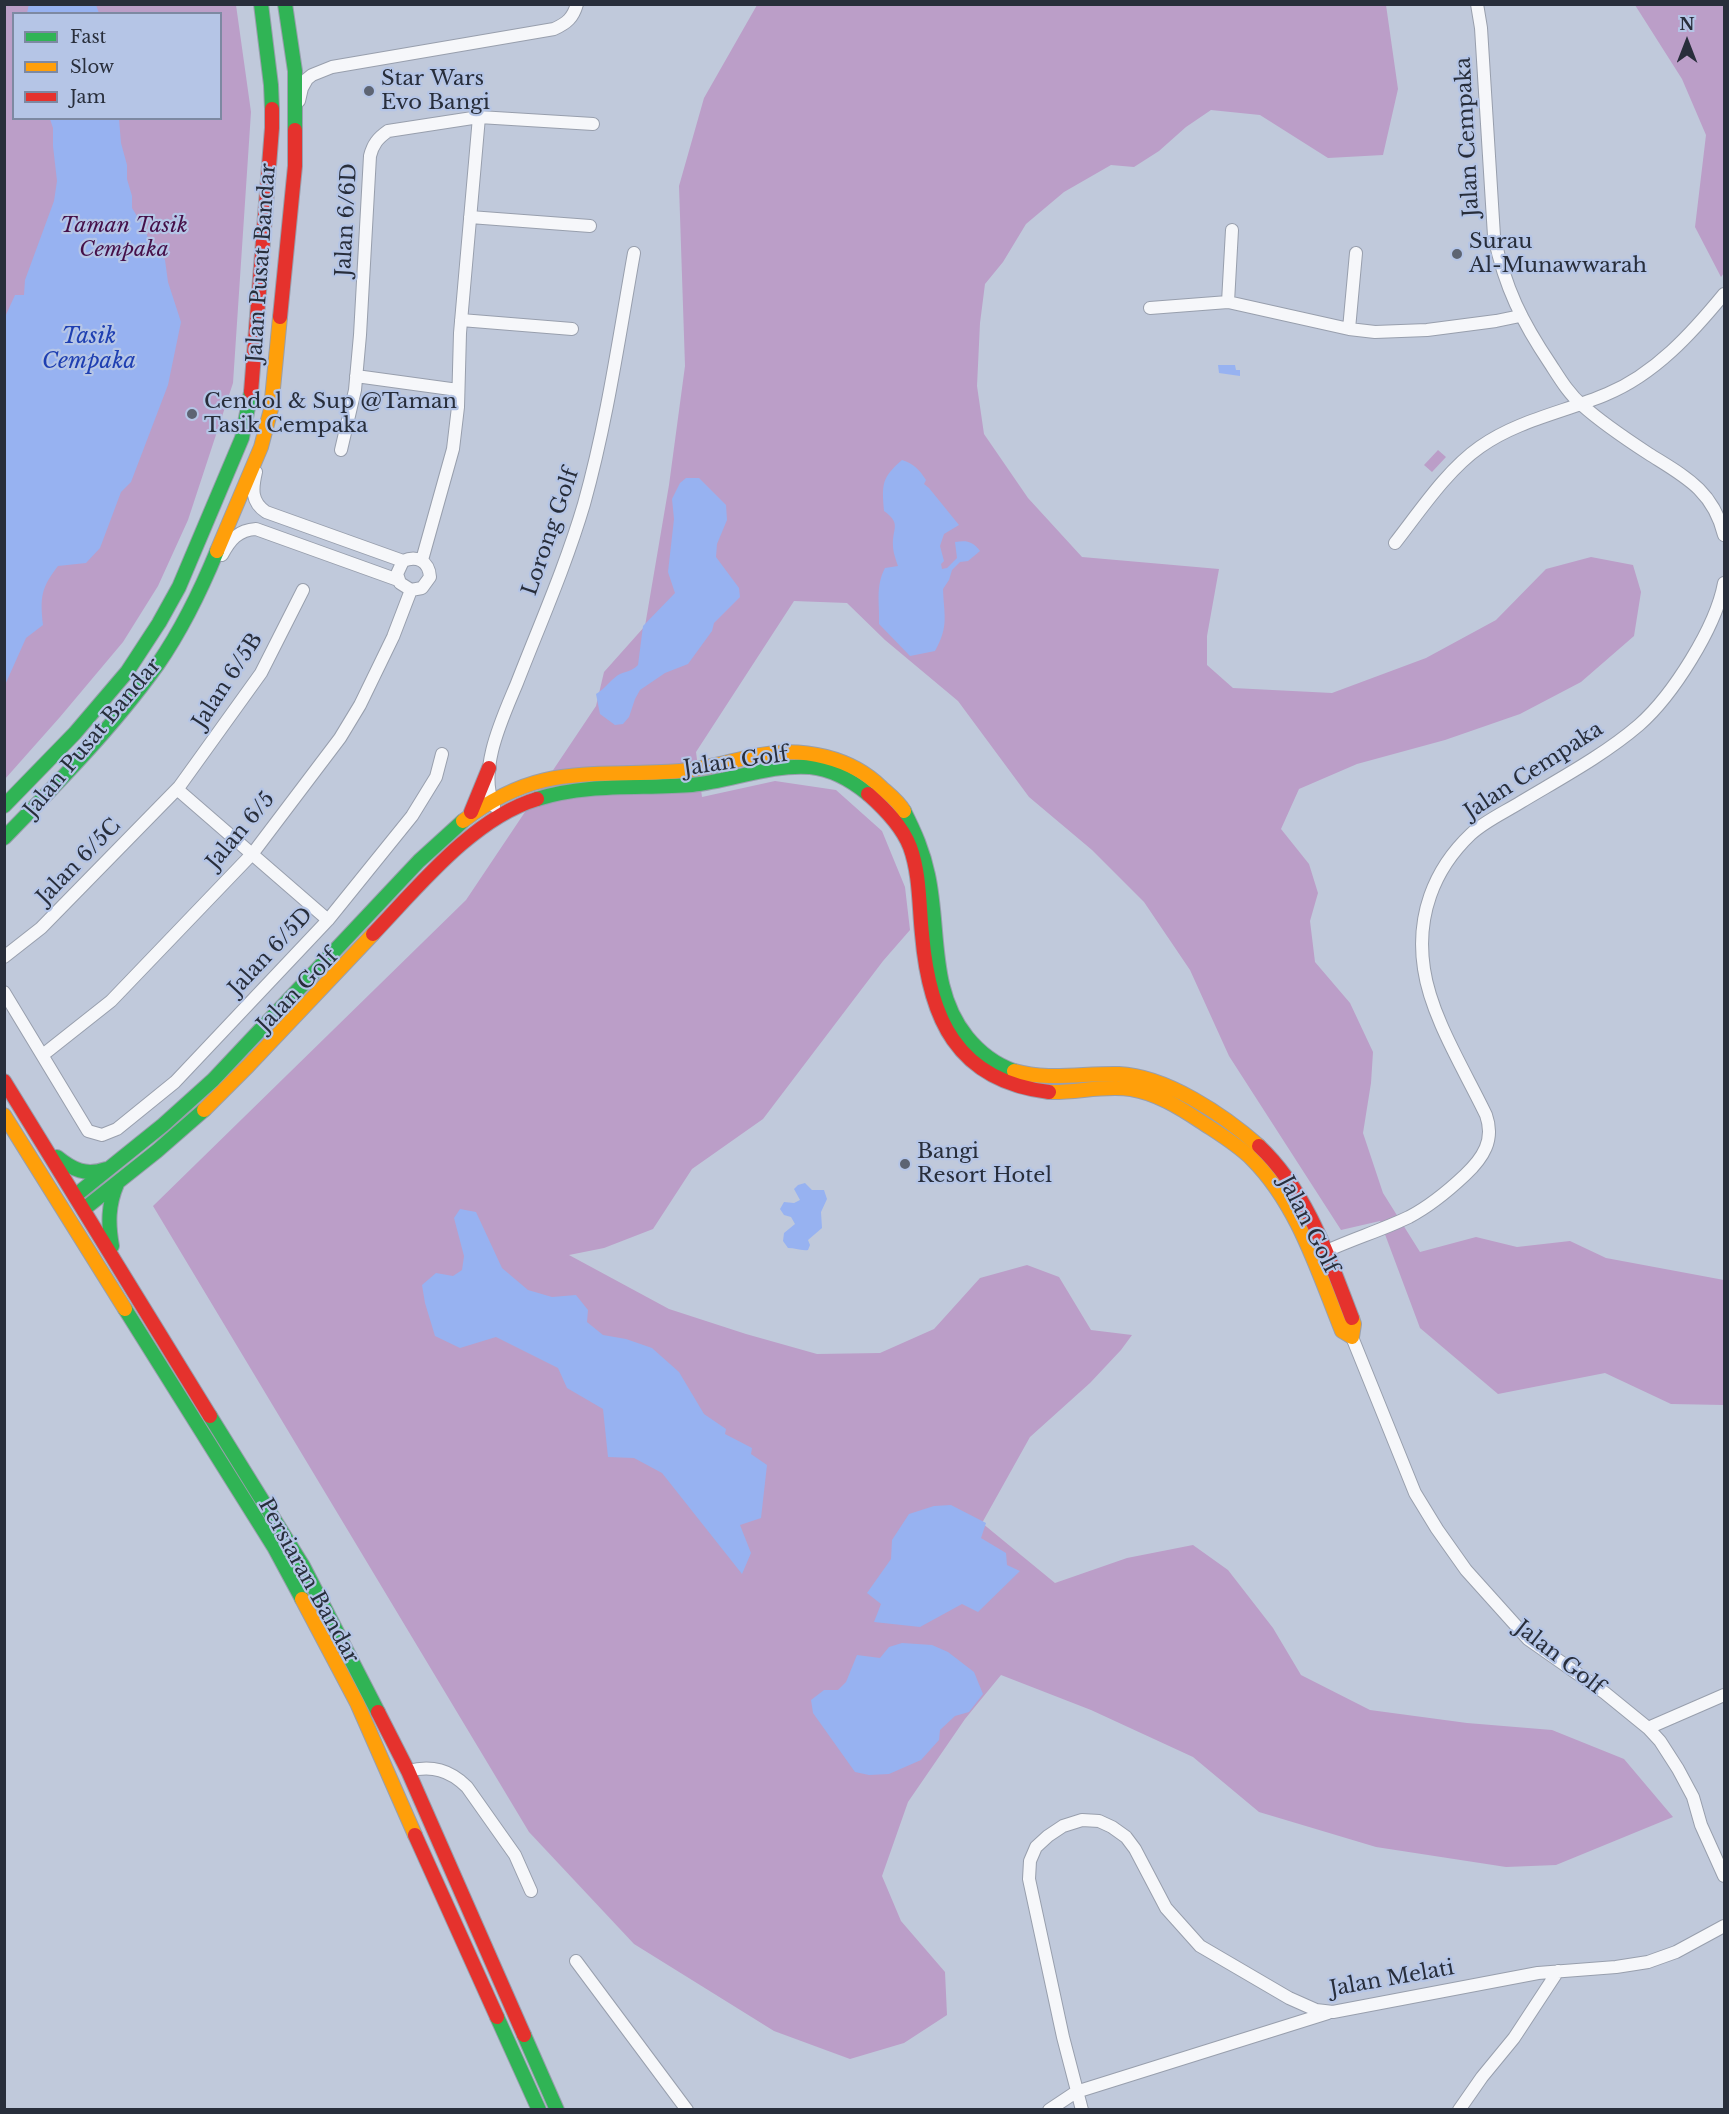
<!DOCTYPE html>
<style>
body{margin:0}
#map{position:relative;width:1729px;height:2114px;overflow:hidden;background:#c0c9db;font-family:"Libre Baskerville",serif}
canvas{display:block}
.frame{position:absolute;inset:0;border:6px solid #282e3b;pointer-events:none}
.legend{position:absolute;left:12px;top:12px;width:210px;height:108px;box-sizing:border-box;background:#b5c5e6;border:2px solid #7d89a2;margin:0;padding:8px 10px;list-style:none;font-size:18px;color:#282e3b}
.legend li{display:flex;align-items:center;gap:12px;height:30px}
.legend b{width:30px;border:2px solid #7d89a2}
.north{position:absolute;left:1657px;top:12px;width:60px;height:60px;-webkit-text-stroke:4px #b5c5e6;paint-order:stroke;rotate:0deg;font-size:16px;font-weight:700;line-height:24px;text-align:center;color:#282e3b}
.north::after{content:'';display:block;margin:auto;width:21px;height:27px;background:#282e3b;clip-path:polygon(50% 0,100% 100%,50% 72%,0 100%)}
</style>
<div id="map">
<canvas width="1729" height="2114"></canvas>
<div class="frame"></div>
<ul class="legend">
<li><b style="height:8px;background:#30b455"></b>Fast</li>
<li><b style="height:8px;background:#ff9f0a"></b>Slow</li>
<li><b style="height:8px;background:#e5322d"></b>Jam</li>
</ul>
<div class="north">N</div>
</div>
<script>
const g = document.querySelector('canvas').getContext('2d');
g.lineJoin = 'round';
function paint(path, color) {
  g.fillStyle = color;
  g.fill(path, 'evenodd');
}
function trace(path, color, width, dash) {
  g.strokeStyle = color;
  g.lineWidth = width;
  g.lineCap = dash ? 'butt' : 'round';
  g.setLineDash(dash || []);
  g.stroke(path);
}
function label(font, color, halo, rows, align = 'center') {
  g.font = font + ' "Libre Baskerville",serif';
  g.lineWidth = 4.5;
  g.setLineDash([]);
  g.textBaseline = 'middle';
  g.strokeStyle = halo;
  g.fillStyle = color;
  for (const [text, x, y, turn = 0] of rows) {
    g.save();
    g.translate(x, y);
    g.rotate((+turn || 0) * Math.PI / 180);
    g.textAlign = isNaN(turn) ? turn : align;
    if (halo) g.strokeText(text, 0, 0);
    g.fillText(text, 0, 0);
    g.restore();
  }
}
paint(new Path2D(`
 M5 5H236L251 112 233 383 188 520 158 586 123 642 60 717 5 779ZM14 14H220V118H14Z
 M757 5H1386L1398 89 1383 155 1328 158 1260 115 1211 110 1186 127 1159 151 1134 167 1111 165 1064 192 1026 224 1003 262 985 284 980 323 977 386 984 434 1028 498 1082 557 1219 569 1207 636V665L1233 688 1332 693 1426 658 1496 620 1546 569 1591 557 1633 565 1641 592 1634 636 1581 682 1520 714 1445 740 1357 764 1299 789 1281 829 1309 864 1318 893 1310 921 1315 962 1350 1003 1373 1052 1371 1083 1363 1133 1383 1193 1420 1252 1476 1237 1517 1247 1570 1241 1606 1258 1724 1280V1405L1671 1404 1605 1373 1498 1394 1420 1328 1380 1221 1341 1230 1229 1056 1190 970 1144 902 1092 850 1029 797 958 701 885 640 847 603 794 601 696 752 702 797 775 781 836 790 882 831 905 887 910 930 883 961 763 1119 692 1169 653 1229 604 1248 569 1255 669 1309 746 1334 817 1354 880 1353 934 1329 980 1278 1027 1265 1059 1277 1091 1330 1132 1335 1121 1350 1090 1383 1030 1437 982 1523 1055 1583 1127 1558 1193 1545 1228 1570 1273 1628 1301 1675 1370 1710 1467 1723 1552 1730 1624 1759 1673 1817 1556 1865 1506 1867 1376 1847 1259 1812 1193 1757 1091 1710 1001 1675 965 1719 908 1802 882 1876 901 1921 945 1972 947 2015 904 2043 850 2059 774 2031 634 1944 529 1832 153 1206 466 900 596 706 604 672 645 626 669 485 685 366 679 186 704 98Z
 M1635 5H1724V273L1721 277 1695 227 1706 135 1682 79Z
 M1438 450 1446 457 1432 472 1424 465Z`), '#bb9ec8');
paint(new Path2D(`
 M29 4 96 5 99 13H27Z
 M50 119H119L121 143 127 165V179L132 196V208L145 229 149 241 165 260 168 282 181 322 168 385 131 482 121 492 100 548 86 563 58 566C41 588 40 597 43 625L26 638 5 685V317L15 295H24L25 280 54 201 57 181 53 146V128Z
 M1218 365H1235L1236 370H1240V376L1219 373Z
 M902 460C914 464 919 469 926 480L924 484 929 488 959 525 944 534 940 546 944 561 941 564 942 569 947 568 957 558 955 542C966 540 973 541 980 551L968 561 960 562 952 570 949 580 943 589C944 616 949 626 935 651L910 656 879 624C880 604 875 587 885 568L898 566C896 560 893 552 893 546 892 528 902 524 884 511 882 485 881 478 902 460Z
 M686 478H699L726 505 727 520 717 544 716 557 739 588 740 597 714 623 712 631 688 664 665 673 640 690 635 699 629 717 623 724 615 725 600 714 596 694C605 689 613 677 620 674 627 671 632 671 638 665L643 626 675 593 668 572 674 519 672 499 680 483Z
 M805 1183 812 1190H824L827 1199 821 1212 822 1228 808 1240 810 1245 808 1250C801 1251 795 1248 788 1248L783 1241 784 1233 795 1224 791 1217 784 1215 780 1209 784 1202 794 1203 800 1200 794 1189 798 1185Z
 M460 1209 476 1212 502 1268 528 1290 552 1297 576 1295 588 1310 587 1322 603 1335 626 1339 652 1348 679 1372 704 1414 726 1429 725 1434 752 1448 751 1454 767 1465 761 1518 740 1525 751 1553 742 1574 662 1473 634 1458 608 1457 603 1409 567 1388 558 1368 496 1337 460 1348 435 1336 425 1303 422 1285 436 1273 453 1276 462 1270 464 1256 454 1218Z
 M951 1505 986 1523 981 1538 1006 1553 1007 1565 1020 1571 978 1612 962 1604 920 1627 874 1622 881 1604 867 1593 891 1559 892 1540 909 1514 934 1506Z
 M902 1643 932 1645 948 1652 974 1672 983 1694 969 1712 955 1716 940 1730 939 1740 921 1760 889 1774 869 1775 855 1772 813 1713 811 1700 824 1690H838L846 1682 857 1655 880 1658 889 1647Z`), '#97b2f1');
const street = new Path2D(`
 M1477 4 1481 28 1494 236C1505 288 1522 322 1551 365 1560 379 1569 394 1582 405 1602 423 1626 439 1649 454 1684 476 1713 490 1724 535
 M299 101 302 88 307 79 312 75 332 67 554 29C567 23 573 18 577 4
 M470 217 590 226
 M1228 302 1232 230
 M1150 308 1228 302 1349 329 1375 332 1427 330 1496 321 1520 316
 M461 320 572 329
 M1349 329 1356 253
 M356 376 458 390
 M341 450 355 390 360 335 370 156C373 144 378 138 388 131L479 117 593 124
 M256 472C252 489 251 502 266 512L403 561C417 555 429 561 430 577L422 588 411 590 400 583 397 574 403 561
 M1395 543C1420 511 1447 470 1480 447 1518 420 1565 412 1607 394 1655 374 1692 333 1724 294
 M222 555C230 540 238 530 256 529L398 580
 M422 560 453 449 458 407 460 333 479 117
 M177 789 328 920
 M494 806C477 770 503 717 517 683 540 624 566 565 584 504 607 422 619 337 634 253
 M4 957 41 928 179 787 261 673 303 590
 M4 992 88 1131 102 1135 117 1129 175 1082 328 920 412 816 436 777 442 754
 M44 1054 111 1001 253 853 340 738 360 705 393 637 411 590
 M1320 1254C1349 1240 1380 1231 1409 1217 1430 1206 1448 1191 1465 1175 1483 1158 1495 1140 1486 1115 1465 1071 1431 1017 1424 969 1416 917 1433 870 1471 834 1485 821 1505 812 1521 802 1561 778 1604 755 1639 725 1673 695 1716 627 1724 583
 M1352 1337 1415 1493 1437 1529 1466 1570 1528 1639 1605 1693 1648 1728 1660 1741 1678 1769 1693 1797 1701 1825 1724 1876
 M1648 1728 1724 1695
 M408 1771C432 1765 450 1770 467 1787L515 1855 531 1891
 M576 1961 687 2110
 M1049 2110 1076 2092 1328 2013
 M1082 2110 1063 2037 1029 1879 1030 1861 1036 1847 1048 1836 1063 1826 1082 1820 1099 1821 1112 1827 1126 1837 1135 1849 1166 1908 1200 1946 1289 1998 1316 2010 1333 2012 1538 1973 1616 1967 1648 1962 1676 1952 1724 1926
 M1459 2110 1482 2077 1514 2038 1558 1971`);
const fast = new Path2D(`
 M261 4 271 85 272 109
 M285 4 295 71V130
 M537 799C588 783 640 789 692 785 731 781 771 764 810 767 832 769 851 780 868 794
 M4 806 75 733 127 672 159 623 179 587 242 438 251 392
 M904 811C915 833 923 851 928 875 940 930 929 990 967 1037 980 1053 994 1064 1014 1071
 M4 838C58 783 113 727 158 664 182 629 201 590 217 551
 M57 1157C73 1170 86 1176 106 1169
 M76 1195 163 1125 213 1080 419 861 463 821
 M84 1209 157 1151 204 1110
 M112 1246C108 1224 108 1205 117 1184
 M125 1309 274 1547 302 1599
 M210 1416 303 1566 378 1712
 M497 2017 539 2110
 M524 2035 557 2110`);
const slow = new Path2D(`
 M217 551 261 447 271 409 280 317
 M463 821C541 761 591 778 680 771 707 769 733 760 760 755 803 747 851 757 882 788 890 795 899 802 904 811
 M1014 1071C1049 1081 1083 1073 1119 1074 1166 1076 1224 1115 1259 1146
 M1049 1092C1076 1093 1103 1085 1131 1089 1156 1093 1179 1107 1200 1121 1218 1133 1237 1144 1252 1159 1298 1205 1318 1272 1342 1331L1352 1337 1354 1324 1352 1318
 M204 1110 248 1066 373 934
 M4 1115 125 1309
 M302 1599 357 1703 415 1835`);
const jam = new Path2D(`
 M280 317 295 166V130
 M251 392 272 128V109
 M868 794C885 809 902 826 910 847 920 874 919 906 922 934 929 1017 956 1081 1049 1092
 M471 812 489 768
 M373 934C418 887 473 818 537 799
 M4 1081 210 1416
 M1259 1146C1307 1191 1329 1258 1352 1318
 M378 1712 408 1771 524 2035
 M415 1835 497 2017`);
trace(street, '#989fad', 14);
trace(fast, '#989fad', 16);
trace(slow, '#989fad', 16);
trace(jam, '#989fad', 16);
trace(street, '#f6f7fa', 12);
trace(fast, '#30b455', 14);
trace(slow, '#ff9f0a', 14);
trace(jam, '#e5322d', 14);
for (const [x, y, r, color] of [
 [369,91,6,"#5d6473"],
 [1457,254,6,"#5d6473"],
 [192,414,6,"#5d6473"],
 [905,1164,6,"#5d6473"]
]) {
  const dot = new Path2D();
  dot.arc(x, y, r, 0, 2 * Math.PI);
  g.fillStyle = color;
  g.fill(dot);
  trace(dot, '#b5c5e6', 2);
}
label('21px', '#282e3b', '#b5c5e6', [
 ["Star Wars",381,79],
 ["Evo Bangi",381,103],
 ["Surau",1469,242],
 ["Al-Munawwarah",1469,266],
 ["Cendol & Sup @Taman",204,402],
 ["Tasik Cempaka",204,426],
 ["Bangi",917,1152],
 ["Resort Hotel",917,1176]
], 'left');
label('21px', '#282e3b', '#b5c5e6', [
 ["Jalan Cempaka",1468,137,-93],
 ["Jalan 6/6D",347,220,-87],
 ["Jalan Pusat Bandar",262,263,-86],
 ["Lorong Golf",551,532,-71],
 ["Jalan 6/5B",228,681,-57],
 ["Jalan Pusat Bandar",93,738,-50],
 ["Jalan Golf",736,762,-8],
 ["Jalan Cempaka",1534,771,-33],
 ["Jalan 6/5",241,831,-50],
 ["Jalan 6/5C",79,862,-46],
 ["Jalan 6/5D",271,952,-47],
 ["Jalan Golf",298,991,-46],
 ["Jalan Golf",1308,1225,63],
 ["Persiaran Bandar",308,1581,61],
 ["Jalan Golf",1559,1658,38],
 ["Jalan Melati",1392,1979,-10]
]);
label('italic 21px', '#450f48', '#b5c5e6', [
 ["Taman Tasik",124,226],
 ["Cempaka",124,250]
]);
label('italic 22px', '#1e3fb2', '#b5c5e6', [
 ["Tasik",89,337],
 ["Cempaka",89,362]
]);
</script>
